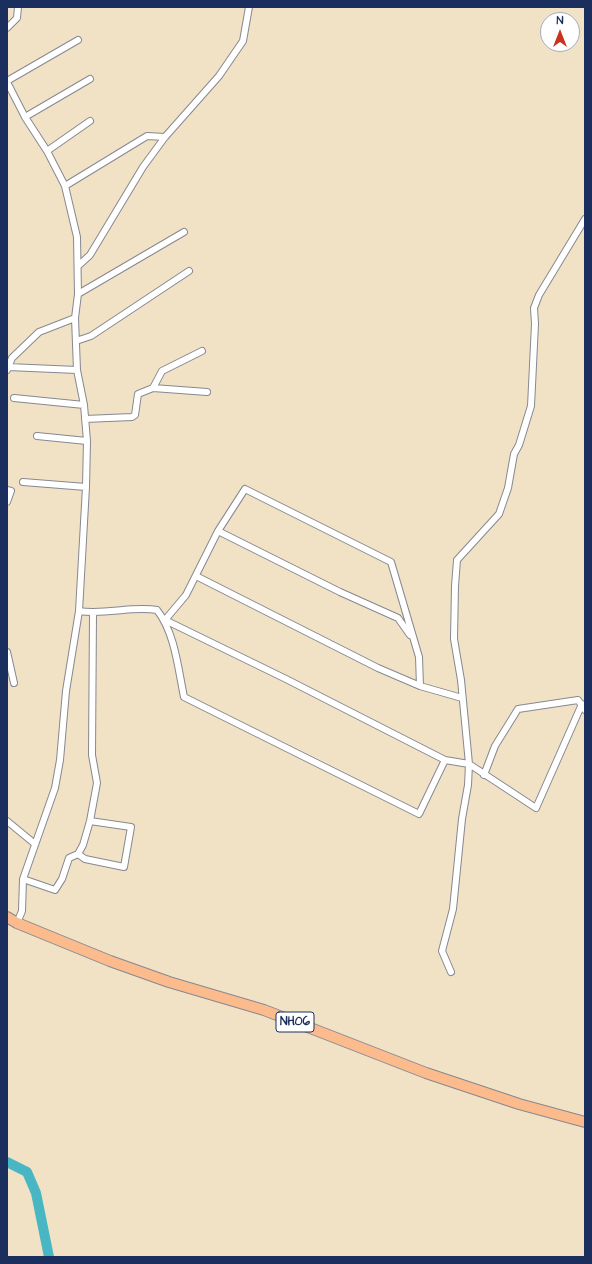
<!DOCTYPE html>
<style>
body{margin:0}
#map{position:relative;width:592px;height:1264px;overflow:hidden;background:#f1e2c5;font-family:"Architects Daughter",sans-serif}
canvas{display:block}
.frame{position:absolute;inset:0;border:8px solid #1b2f5e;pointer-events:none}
.north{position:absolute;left:540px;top:12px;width:40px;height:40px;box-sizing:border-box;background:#fff;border:1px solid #a4acbf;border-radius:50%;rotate:0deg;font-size:11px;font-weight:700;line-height:16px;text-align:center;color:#1b2f5e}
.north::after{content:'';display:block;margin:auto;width:14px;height:18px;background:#c8321e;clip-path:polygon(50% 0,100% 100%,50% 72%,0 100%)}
</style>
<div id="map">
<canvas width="592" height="1264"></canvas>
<div class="frame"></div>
<div class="north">N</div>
</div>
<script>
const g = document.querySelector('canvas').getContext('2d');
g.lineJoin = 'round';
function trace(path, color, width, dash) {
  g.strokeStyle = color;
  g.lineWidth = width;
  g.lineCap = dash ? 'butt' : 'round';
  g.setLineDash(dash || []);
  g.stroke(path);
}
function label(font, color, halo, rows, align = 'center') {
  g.font = font + ' "Architects Daughter",sans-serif';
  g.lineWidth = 3.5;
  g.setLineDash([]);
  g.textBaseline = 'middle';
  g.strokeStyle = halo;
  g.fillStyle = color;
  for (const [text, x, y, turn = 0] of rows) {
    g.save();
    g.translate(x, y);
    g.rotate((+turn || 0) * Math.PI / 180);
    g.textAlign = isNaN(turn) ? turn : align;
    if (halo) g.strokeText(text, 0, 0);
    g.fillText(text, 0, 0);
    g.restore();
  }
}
trace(new Path2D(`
 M7 1162 27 1172 36 1193 49 1257`), '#49b7c3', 10);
const street = new Path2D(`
 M7 28 17 18 18 7
 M7 81 78 40
 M7 82 25 117 47 151 65 186 77 237 78 294 75 318 77 370 84 405 87 441 86 487 79 611 66 691 60 760 55 788 23 879 22 911 17 923
 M25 117 90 79
 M47 151 90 121
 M65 186 147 136 165 137
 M78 266 90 255 143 167 165 137 219 76 243 41 249 7
 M78 294 184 232
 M76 341 91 336 189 271
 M8 367 77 370
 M7 370 12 358 39 332 75 318
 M153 388 162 371 202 351
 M14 398 84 405
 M85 419 132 417 135 415 138 394 153 388 207 392
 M37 436 87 441
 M23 482 86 487
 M7 490 11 491 7 502
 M218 531 340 592 398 618 410 635
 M196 576 378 668 420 686 462 698
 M79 611C105 615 131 606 157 610 175 633 178 668 184 697L419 814 445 760
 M7 652 14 683
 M420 686 419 657 391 562 245 489 218 531 186 595 165 620 286 679 445 760 469 764 536 808 582 704
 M484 775 495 746 518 709 578 700 585 710
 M7 821 35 844
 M78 854 85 859 124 867 131 827 90 821
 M23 879 55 890 62 879 69 858 78 854 83 845 90 821 97 783 92 755 93 613
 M451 972 442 951 453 909 462 819 468 785 469 764 461 680 454 639 455 586 457 560 499 514 508 488 514 454 519 445 531 406 535 324 534 308 539 295 585 219`);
const primary = new Path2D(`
 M7 917 17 923 110 961 169 982 264 1010 426 1073 519 1104 585 1122`);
trace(street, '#868892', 8);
trace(primary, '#868892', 12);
trace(street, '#fff', 6);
trace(primary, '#fbbb8d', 10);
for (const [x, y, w] of [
 [295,1022,38]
]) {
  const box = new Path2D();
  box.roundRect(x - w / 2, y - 10, w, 20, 3);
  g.fillStyle = '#fff';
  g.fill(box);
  trace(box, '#1b2f5e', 1);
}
label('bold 12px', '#1b2f5e', null, [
 ["NH06",295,1022]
]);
</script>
